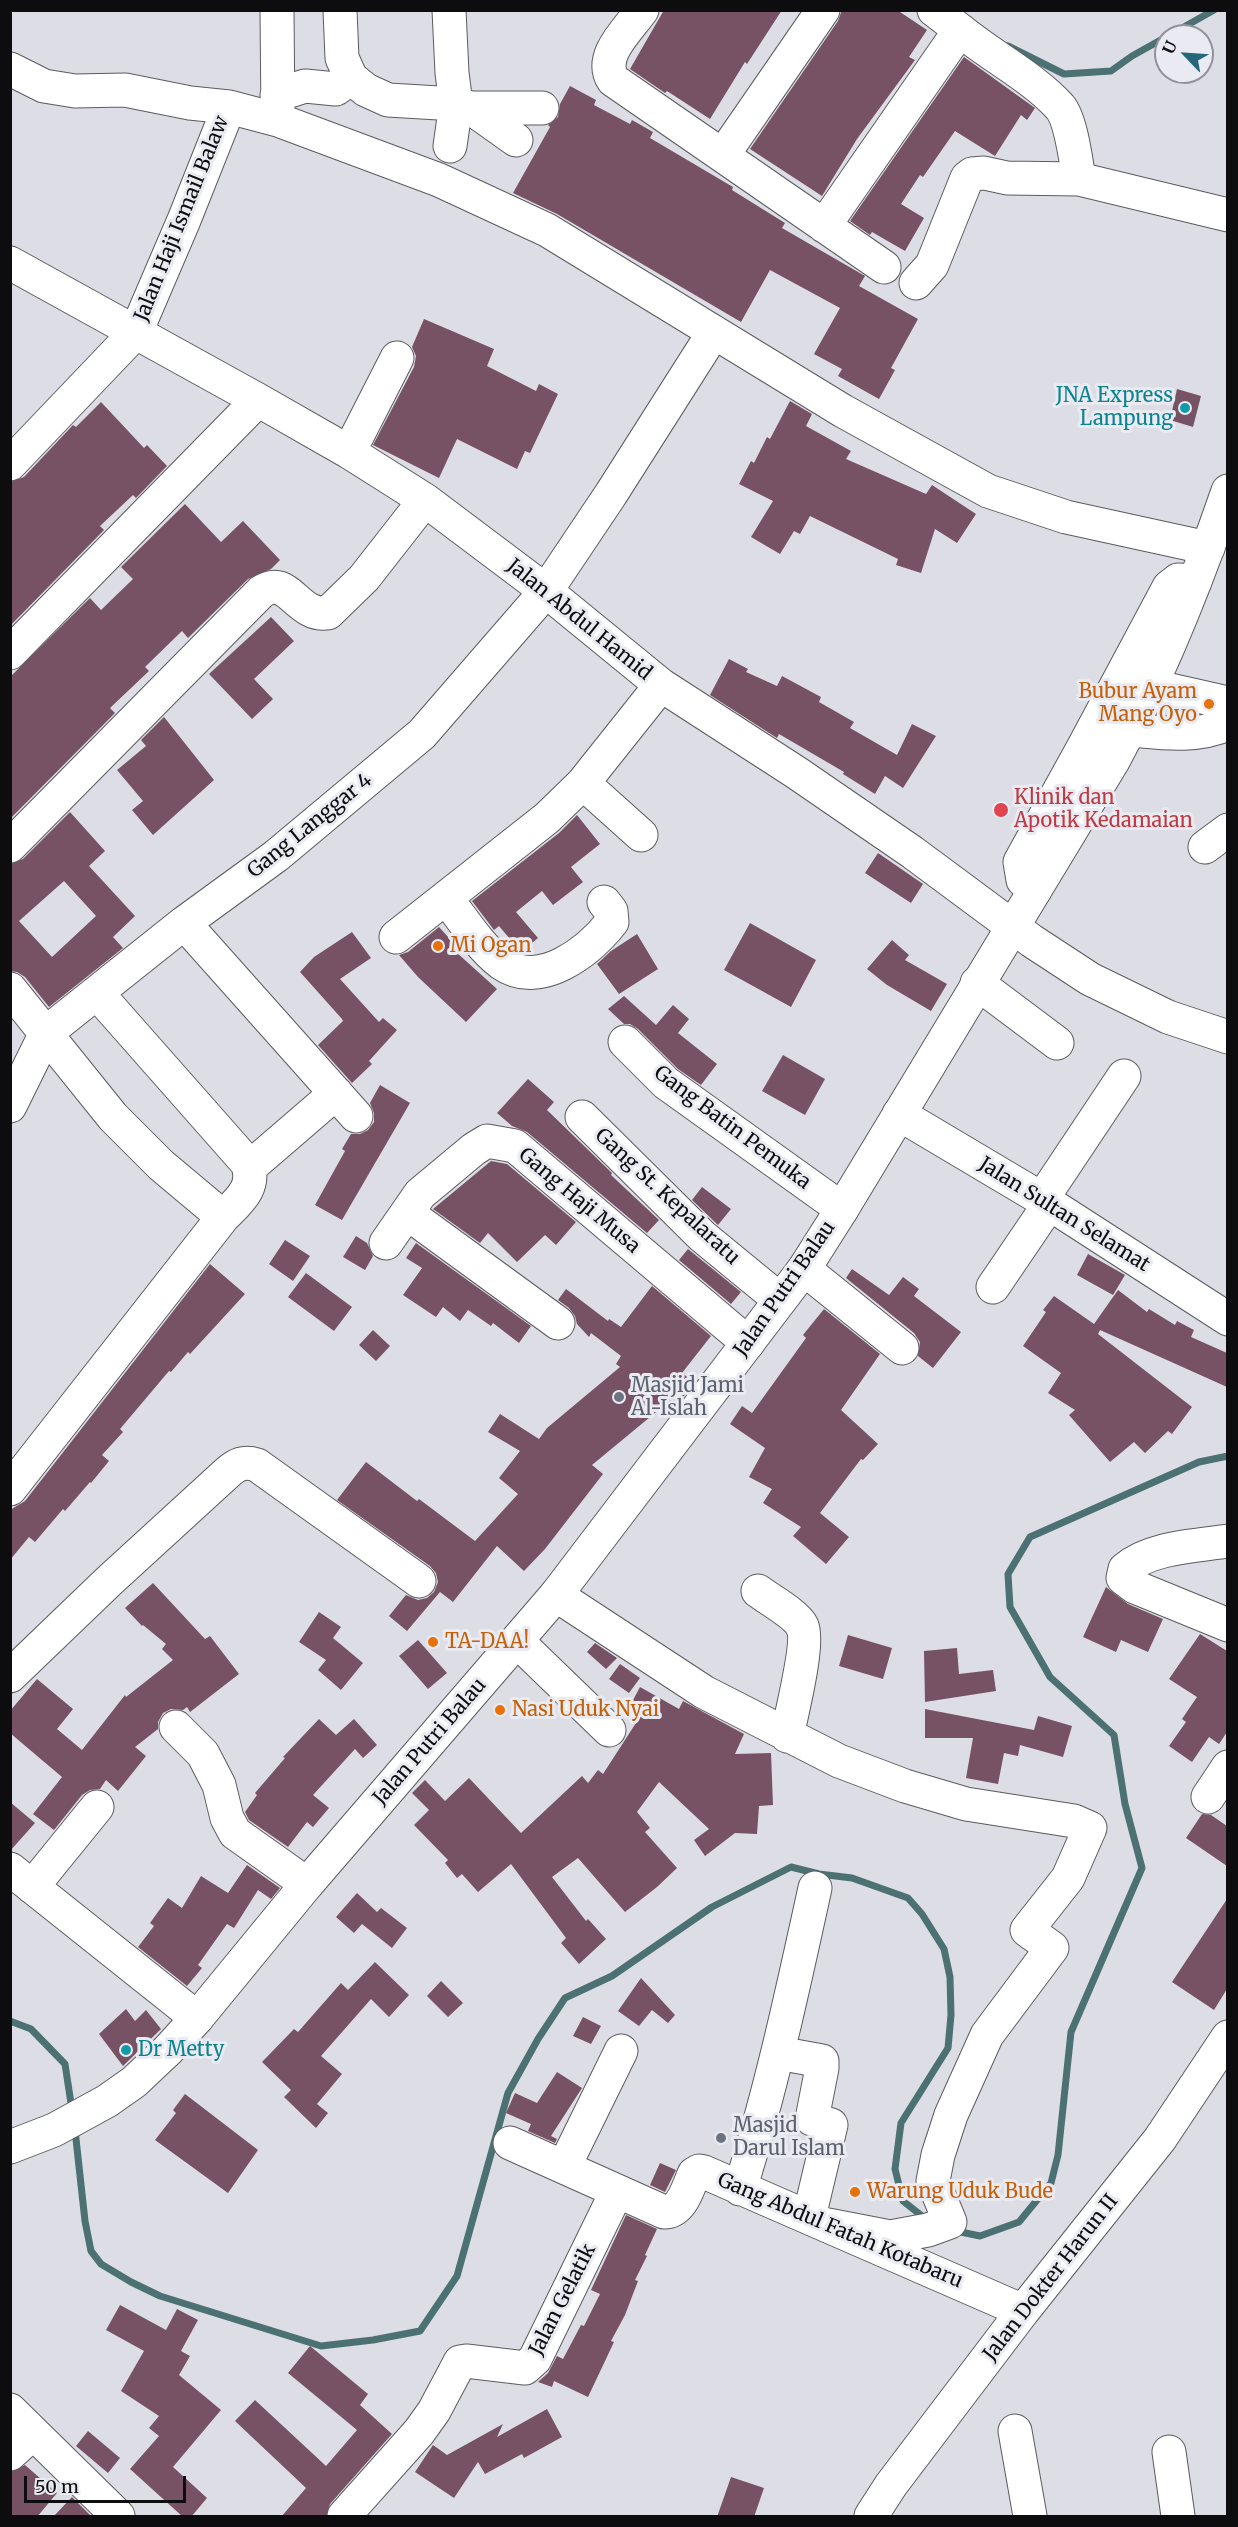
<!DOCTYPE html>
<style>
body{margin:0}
#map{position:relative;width:1238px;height:2527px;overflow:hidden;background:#dddee5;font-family:Merriweather,serif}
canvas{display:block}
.frame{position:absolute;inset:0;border:12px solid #0d0d10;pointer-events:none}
.north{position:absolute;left:1154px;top:24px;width:60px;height:60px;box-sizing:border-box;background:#eaebf2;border:2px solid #929298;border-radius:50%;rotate:295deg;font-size:16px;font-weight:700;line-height:24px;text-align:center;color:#0d0d10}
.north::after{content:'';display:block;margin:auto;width:21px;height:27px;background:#25677a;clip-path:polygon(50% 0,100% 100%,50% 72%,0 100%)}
.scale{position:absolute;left:24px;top:2476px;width:162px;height:27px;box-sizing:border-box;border:3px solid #0d0d10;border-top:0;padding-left:8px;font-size:18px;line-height:21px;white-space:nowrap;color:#0d0d10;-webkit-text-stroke:4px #eaebf2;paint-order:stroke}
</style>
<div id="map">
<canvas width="1238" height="2527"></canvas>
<div class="frame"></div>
<div class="north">U</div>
<div class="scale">50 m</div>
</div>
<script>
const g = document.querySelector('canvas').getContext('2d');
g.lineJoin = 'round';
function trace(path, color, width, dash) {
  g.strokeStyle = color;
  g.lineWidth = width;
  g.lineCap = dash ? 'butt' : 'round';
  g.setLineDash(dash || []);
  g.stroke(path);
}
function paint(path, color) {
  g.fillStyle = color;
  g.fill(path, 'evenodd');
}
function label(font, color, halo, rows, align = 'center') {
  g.font = font + ' Merriweather,serif';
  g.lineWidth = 6;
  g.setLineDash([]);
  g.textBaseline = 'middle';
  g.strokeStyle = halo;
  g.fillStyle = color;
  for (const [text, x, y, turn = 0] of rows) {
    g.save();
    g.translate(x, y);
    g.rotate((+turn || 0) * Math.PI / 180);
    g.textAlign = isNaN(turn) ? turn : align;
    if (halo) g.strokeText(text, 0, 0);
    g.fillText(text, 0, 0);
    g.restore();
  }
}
trace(new Path2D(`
 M1168 36 1214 10
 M1008 46 1064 74 1111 71 1132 56 1166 37
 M10 2021 31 2029 65 2064 72 2110
 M75 2130 85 2221 91 2251 101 2264 131 2282 160 2296 321 2346 373 2340 420 2331 457 2276 508 2093 538 2039 565 1998 612 1976 712 1907 791 1867 819 1874 852 1878 908 1898 922 1914 944 1949 950 1977 951 2015 948 2048 901 2123 895 2169 903 2201 927 2220
 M956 2231 980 2236 1019 2222 1051 2183 1058 2155 1071 2032 1142 1868 1125 1804 1114 1735 1050 1677 1010 1607 1008 1574 1030 1537 1199 1462 1228 1456`), '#4b7172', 7);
paint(new Path2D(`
 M664 10H782L747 64 745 62 710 119 667 91 665 93 630 69Z
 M842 10H897L927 30 909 57 915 60 857 139 822 196 750 149 838 21Z
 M964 57 1035 108 1027 120 1021 115 995 156 955 131 923 177 920 175 901 204 924 218 905 251 872 232 870 235 850 221Z
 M570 86 596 100 594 105 630 124 632 120 653 132 650 138 733 187 732 190 785 223 782 228 865 276 859 286 918 319 891 368 895 370 879 399 838 376 842 369 814 354 840 308 770 270 741 322 557 214 513 193 550 127 548 125 558 117 560 104Z
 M424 319 494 349 487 366 536 391 539 384 558 394 530 453 525 451 517 469 457 439 439 478 373 445 414 367 416 356 412 347Z
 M1177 389 1201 396 1193 427 1170 420Z
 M790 401 812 414 806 426 851 451 846 459 926 494 932 485 976 514 957 543 935 529 921 573 896 565 898 559 810 516 800 534 794 531 780 554 751 537 773 501 739 484 751 461 754 463 767 437 770 439Z
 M101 402 144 448 147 445 167 466 136 498 133 495 100 526 104 530 10 626V482L24 477 73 425 76 427Z
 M185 504 221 542 243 521 280 560 271 569 248 579 188 638 182 631 145 667 149 671 110 708 115 713 10 819V677L90 598 101 610 133 579 121 567Z
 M271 617 294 641 254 679 273 699 252 719 209 674Z
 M729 659 748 669 746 672 777 686 782 676 821 697 819 702 854 722 850 728 897 755 912 724 936 736 903 788 885 776 875 794 843 774 844 772 779 734 777 738 710 695Z
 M164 717 214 780 153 835 132 810 143 801 117 770 146 746 141 740Z
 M70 812 105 851 89 866 135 916 113 937 123 948 49 1007 25 977 17 972 10 971V864L23 859ZM64 881 96 916 52 957 19 921Z
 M577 815 600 844 571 867 583 882 553 905 542 891 516 912 538 938 521 952 499 926 494 930 472 901 559 833Z
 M878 853 923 884 911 903 865 873Z
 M750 923 816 960 791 1007 724 970Z
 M439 927 459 949 456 952 497 989 466 1022 418 977 399 955 408 952Z
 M352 932 371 958 340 979 379 1022 383 1018 397 1030 369 1061 372 1064 352 1083 318 1045 343 1021 342 1019 300 972 314 957Z
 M637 934 658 969 619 994 597 964 611 951Z
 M892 940 909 955 905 960 947 984 931 1011 887 985 867 969Z
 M624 996 656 1025 673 1005 689 1019 678 1033 717 1064 701 1085 678 1069 638 1029 630 1024H624L608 1009Z
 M783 1055 825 1079 805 1115 762 1091Z
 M528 1079 554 1102 547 1110 612 1173 611 1175 659 1220 647 1233 527 1132 512 1126 497 1113Z
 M380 1085 410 1103 342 1220 315 1205 345 1151 342 1149 351 1134H360L368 1130 374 1122V1113L370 1103Z
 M491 1161 507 1164 576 1222 556 1245 545 1235 517 1262 488 1233 480 1243 433 1209Z
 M702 1187 731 1209 718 1225 692 1200Z
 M356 1236 367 1243 373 1256 365 1270 343 1257Z
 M285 1240 310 1256 293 1281 269 1264Z
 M416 1243 531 1326 519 1343 493 1323 491 1326 468 1310 460 1321 443 1307 436 1317 403 1295 422 1268 406 1258Z
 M688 1249 741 1292 731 1304 679 1260Z
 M1088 1254 1125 1275 1113 1295 1077 1275Z
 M210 1264 245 1294 190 1354 188 1352 171 1372 169 1371 120 1429 123 1432 102 1455 109 1461 91 1483 90 1482 65 1511 63 1509 35 1542 29 1537 10 1560V1510L25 1501Z
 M852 1269 889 1295 903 1277 919 1289 914 1296 961 1332 933 1368 918 1356 920 1342 914 1333 846 1278Z
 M306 1273 352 1307 334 1331 288 1297Z
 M652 1286 711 1336 682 1373 694 1382 675 1408 667 1403 592 1465 603 1474 545 1549 524 1571 497 1546 453 1602 440 1592 407 1631 389 1616 406 1595 418 1600 427 1598 434 1592 438 1582 436 1573 430 1566 337 1500 366 1462 417 1501 419 1499 475 1541 518 1494 499 1478 520 1451 488 1432 500 1414 539 1439 547 1428 620 1367 616 1364 621 1356 591 1333 589 1337 577 1324 575 1316 569 1308 558 1300 566 1289 608 1321 609 1319 621 1327Z
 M1118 1290 1147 1312 1149 1309 1175 1325 1177 1321 1194 1330 1191 1337 1227 1353V1387L1100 1330 1098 1334 1192 1407 1172 1434 1168 1431 1145 1453 1134 1442 1110 1462 1069 1415 1075 1410 1048 1393 1061 1373 1023 1346 1046 1312 1043 1310 1054 1296 1094 1324Z
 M824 1309 880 1354 841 1410 878 1444 863 1460 861 1459 820 1513 849 1537 826 1564 793 1536 801 1527 763 1503 772 1489 749 1477 765 1448 730 1424 742 1406 752 1413 806 1338 803 1335Z
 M373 1330 390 1346 376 1361 359 1345Z
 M153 1583 205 1639 210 1636 239 1674 190 1712 187 1707 183 1710 171 1709 163 1713 158 1722V1729L135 1747 146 1756 118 1791 106 1780 100 1789 90 1790 82 1795 54 1830 33 1814 62 1777 10 1733V1711L37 1679 73 1709 57 1729 82 1750 125 1695 126 1697 173 1660 162 1649 166 1644 143 1625 142 1626 125 1608Z
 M1106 1587 1128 1604 1163 1619 1148 1652 1121 1640 1116 1652 1083 1637Z
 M319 1612 341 1627 333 1638 363 1663 341 1690 318 1670 326 1660 299 1642Z
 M1200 1634 1227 1651V1732L1219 1744 1209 1737 1192 1762 1169 1746 1186 1722 1182 1719 1197 1697 1169 1679Z
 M848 1635 892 1648 883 1679 839 1666Z
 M418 1640 447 1673 428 1689 399 1656Z
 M595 1643 617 1658 606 1669 587 1652Z
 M957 1648 959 1674 993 1670 996 1691 925 1702 924 1651Z
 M620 1664 640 1678 629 1693 609 1679Z
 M640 1687 679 1709 683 1701 744 1734 735 1754 771 1753 773 1805 759 1806 757 1834 735 1833 705 1856 694 1840 709 1829 659 1782 637 1812 650 1828 645 1832 677 1868 657 1887 625 1912 578 1858 552 1877 586 1921 588 1919 606 1939 579 1964 561 1943 566 1938 511 1864 478 1892 462 1874 457 1878 445 1863 448 1860 414 1825 429 1810 412 1793 425 1780 445 1801 469 1778 521 1833 582 1776 588 1783 598 1770 603 1774 645 1709 632 1702Z
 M925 1709 1034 1730 1038 1716 1072 1726 1063 1757 1020 1745 1018 1756 1004 1753 998 1784 966 1778 973 1738H925Z
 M319 1719 336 1735 354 1719 377 1745 363 1758 355 1749 313 1795 329 1808 313 1827 307 1822 288 1847 249 1820 245 1812 257 1795 255 1793 285 1758 283 1757Z
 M10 1802 35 1823 10 1851Z
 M1202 1814 1211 1815 1227 1826V1866L1186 1838Z
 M247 1865 280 1888 271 1899 258 1890 234 1928 227 1924 198 1965 202 1968 187 1986 138 1947 154 1926 150 1923 168 1898 182 1908 201 1876 228 1893Z
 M357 1893 377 1912 381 1908 407 1928 392 1948 362 1924 354 1933 336 1917Z
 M1227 1899V1989L1214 2010 1172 1982Z
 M375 1962 409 1995 389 2017 371 1999 321 2056 342 2074 317 2104 328 2113 316 2128 284 2097 291 2090 262 2062 294 2029 298 2032 341 1983 348 1990Z
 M641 1978 675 2015 668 2023 652 2010 639 2026 618 2011Z
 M441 1981 463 2003 448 2017 427 1996Z
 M126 2009 135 2021 146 2010 161 2029 123 2066 99 2034Z
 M583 2017 601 2026 591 2044 573 2036Z
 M557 2072 582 2088 551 2136 557 2139 555 2143 528 2131 531 2124 506 2113 515 2093 537 2103Z
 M185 2094 258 2150 228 2193 155 2140 176 2113 173 2110Z
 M660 2163 676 2170 665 2192 650 2185Z
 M626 2215 657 2229 645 2255 647 2256 635 2280 638 2281 625 2315 611 2341 614 2342 588 2397 554 2381 552 2387 538 2382 548 2373 557 2356 563 2359 581 2325 584 2326 600 2294 591 2290Z
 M120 2305 166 2330 177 2309 198 2320 181 2351 190 2356 179 2375 221 2410 173 2467 207 2498 191 2517H183L130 2469 159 2436 149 2428 159 2416 121 2391 144 2351 106 2330Z
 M310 2346 368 2394 360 2405 392 2434 330 2504 326 2517H281L306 2488 235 2421 255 2400 326 2466 357 2430 288 2373Z
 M547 2409 562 2437 524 2458 522 2454 485 2474 478 2462 454 2498 415 2472 433 2445 447 2455 503 2424 497 2437Z
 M88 2431 120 2458 108 2473 76 2446Z
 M25 2465 57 2493 37 2517H10V2472Z
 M731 2477 764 2488 754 2517H717Z
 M72 2497 92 2517H53Z`), '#775164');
const minor = new Path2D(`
 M277 10 278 120
 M340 10 342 58 351 78 366 90 388 100 456 104 471 108H542
 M449 10 452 73 456 104 450 146
 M642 10C628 30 598 56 613 80L884 267
 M934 10 960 30
 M10 69 44 86 75 91 125 90 190 103 229 107 278 120 439 180 547 230 843 411 988 491 1066 517 1208 548
 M277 95 305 86 336 89 351 78
 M471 108 516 140
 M723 155 823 10
 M824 226 960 30C991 56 1033 77 1060 107 1071 120 1076 161 1079 179
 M10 263 258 400 349 452 425 500 546 591 661 685 797 773 912 852 1032 941 1090 979 1168 1017 1228 1037
 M916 283 932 265 967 178 972 174 984 173 1007 178 1079 179 1228 215
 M349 452 397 358
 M10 464 136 332 184 220 229 107
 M10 653 258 400
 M1153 686 1228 703
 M1130 730C1163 733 1196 738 1228 724
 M1083 748 1169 587 1178 580 1195 581
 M583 783 641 835
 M10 846 261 592C289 573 296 617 328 613L364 578 425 500
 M1205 847 1228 830
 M1035 890 1023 880 1020 862 1083 748 1104 757
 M447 899C464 921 480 947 501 963 540 991 589 951 612 922L611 911 604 902
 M184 923 356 1116
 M396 937 547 818 583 783 661 685
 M977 983 1057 1043
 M10 989 113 1117 161 1165 223 1217 10 1489
 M97 993 247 1163C257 1187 239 1201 223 1217
 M625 1042 666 1083 842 1209
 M10 1106 46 1033 184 923 276 856 422 734 546 591 611 494 714 332
 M899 1114 1042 1199 1228 1319
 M582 1117 702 1236 780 1300
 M249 1168 336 1093
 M1042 1199 1124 1076
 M407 1213 558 1323
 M386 1243 420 1194 474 1149 487 1141 515 1146 748 1343
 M804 1269 902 1348
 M993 1287 1050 1203
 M1228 1541C1195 1546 1151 1547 1125 1569L1123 1578 1135 1587 1228 1625
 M758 1591C770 1600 796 1614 802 1626 810 1641 791 1716 787 1736
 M556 1595 704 1692 839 1761 905 1786 966 1804 1074 1821 1090 1828 1068 1878 1027 1930 1052 1948 987 2035 951 2115 938 2155 933 2181 950 2222 928 2230 890 2237 828 2225
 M517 1641 609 1730
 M10 1676 109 1581 227 1473C237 1464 244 1461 257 1465L419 1581
 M176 1727 203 1754 219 1785 227 1818 235 1833 307 1884
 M1208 1797 1228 1767
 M10 1869 197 2018
 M32 1887 97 1807
 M778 2053 822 2061V2068L812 2119 831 2125 809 2217
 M510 2143 664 2212C682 2212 688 2188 694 2174L699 2171 704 2172 1023 2311
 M564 2167 621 2051
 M740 2189C771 2090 793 1989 815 1888
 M10 2410 118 2516
 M1015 2431 1030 2516
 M1169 2452 1178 2516
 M10 2454 32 2434
 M344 2516 419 2432 434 2411 460 2362 466 2361 525 2368 535 2359 617 2191
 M871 2516 891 2485 1023 2311 1160 2139 1228 2037`);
const major = new Path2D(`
 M10 2147 54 2130 107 2101 134 2082 168 2050 197 2018 307 1884 556 1595 804 1269 842 1209 1113 761C1160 675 1196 584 1228 491`);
trace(minor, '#5b5b61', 35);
trace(major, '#5b5b61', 35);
trace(minor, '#fff', 33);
trace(major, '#fff', 33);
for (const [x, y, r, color] of [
 [1185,408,6,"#0f9aa8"],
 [1209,704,6,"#e8710a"],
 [1001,810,8,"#e0444e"],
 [438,946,6,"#e8710a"],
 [619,1397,6,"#6b7280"],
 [433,1642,6,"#e8710a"],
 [500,1710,6,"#e8710a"],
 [126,2050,6,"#0f9aa8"],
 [721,2138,6,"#6b7280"],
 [855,2192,6,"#e8710a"]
]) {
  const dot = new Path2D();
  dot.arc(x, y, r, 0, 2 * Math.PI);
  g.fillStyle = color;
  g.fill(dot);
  trace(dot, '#eaebf2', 2);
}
label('20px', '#0d0d10', '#eaebf2', [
 ["Jalan Haji Ismail Balaw",182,219,-68],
 ["Jalan Abdul Hamid",579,620,39],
 ["Gang Langgar 4",310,826,-39],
 ["Gang Batin Pemuka",732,1128,37],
 ["Gang St. Kepalaratu",667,1197,43],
 ["Gang Haji Musa",579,1201,40],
 ["Jalan Sultan Selamat",1064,1215,32],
 ["Jalan Putri Balau",785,1289,-55],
 ["Jalan Putri Balau",430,1742,-49],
 ["Gang Abdul Fatah Kotabaru",840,2231,23],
 ["Jalan Dokter Harun II",1051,2278,-52],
 ["Jalan Gelatik",563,2300,-63]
]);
label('20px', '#0d838f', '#eaebf2', [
 ["JNA Express",1173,396],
 ["Lampung",1173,419],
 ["Dr Metty",138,2050,"left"]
], 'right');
label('20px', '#c56008', '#eaebf2', [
 ["Bubur Ayam",1197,692,"right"],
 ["Mang Oyo",1197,715,"right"],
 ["Mi Ogan",450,946],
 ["TA-DAA!",445,1642],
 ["Nasi Uduk Nyai",512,1710],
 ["Warung Uduk Bude",867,2192]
], 'left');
label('20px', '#be3a42', '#eaebf2', [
 ["Klinik dan",1014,798],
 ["Apotik Kedamaian",1014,821]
], 'left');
label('20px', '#5b616d', '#eaebf2', [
 ["Masjid Jami",631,1386],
 ["Al-Islah",631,1409],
 ["Masjid",733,2126],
 ["Darul Islam",733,2149]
], 'left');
</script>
